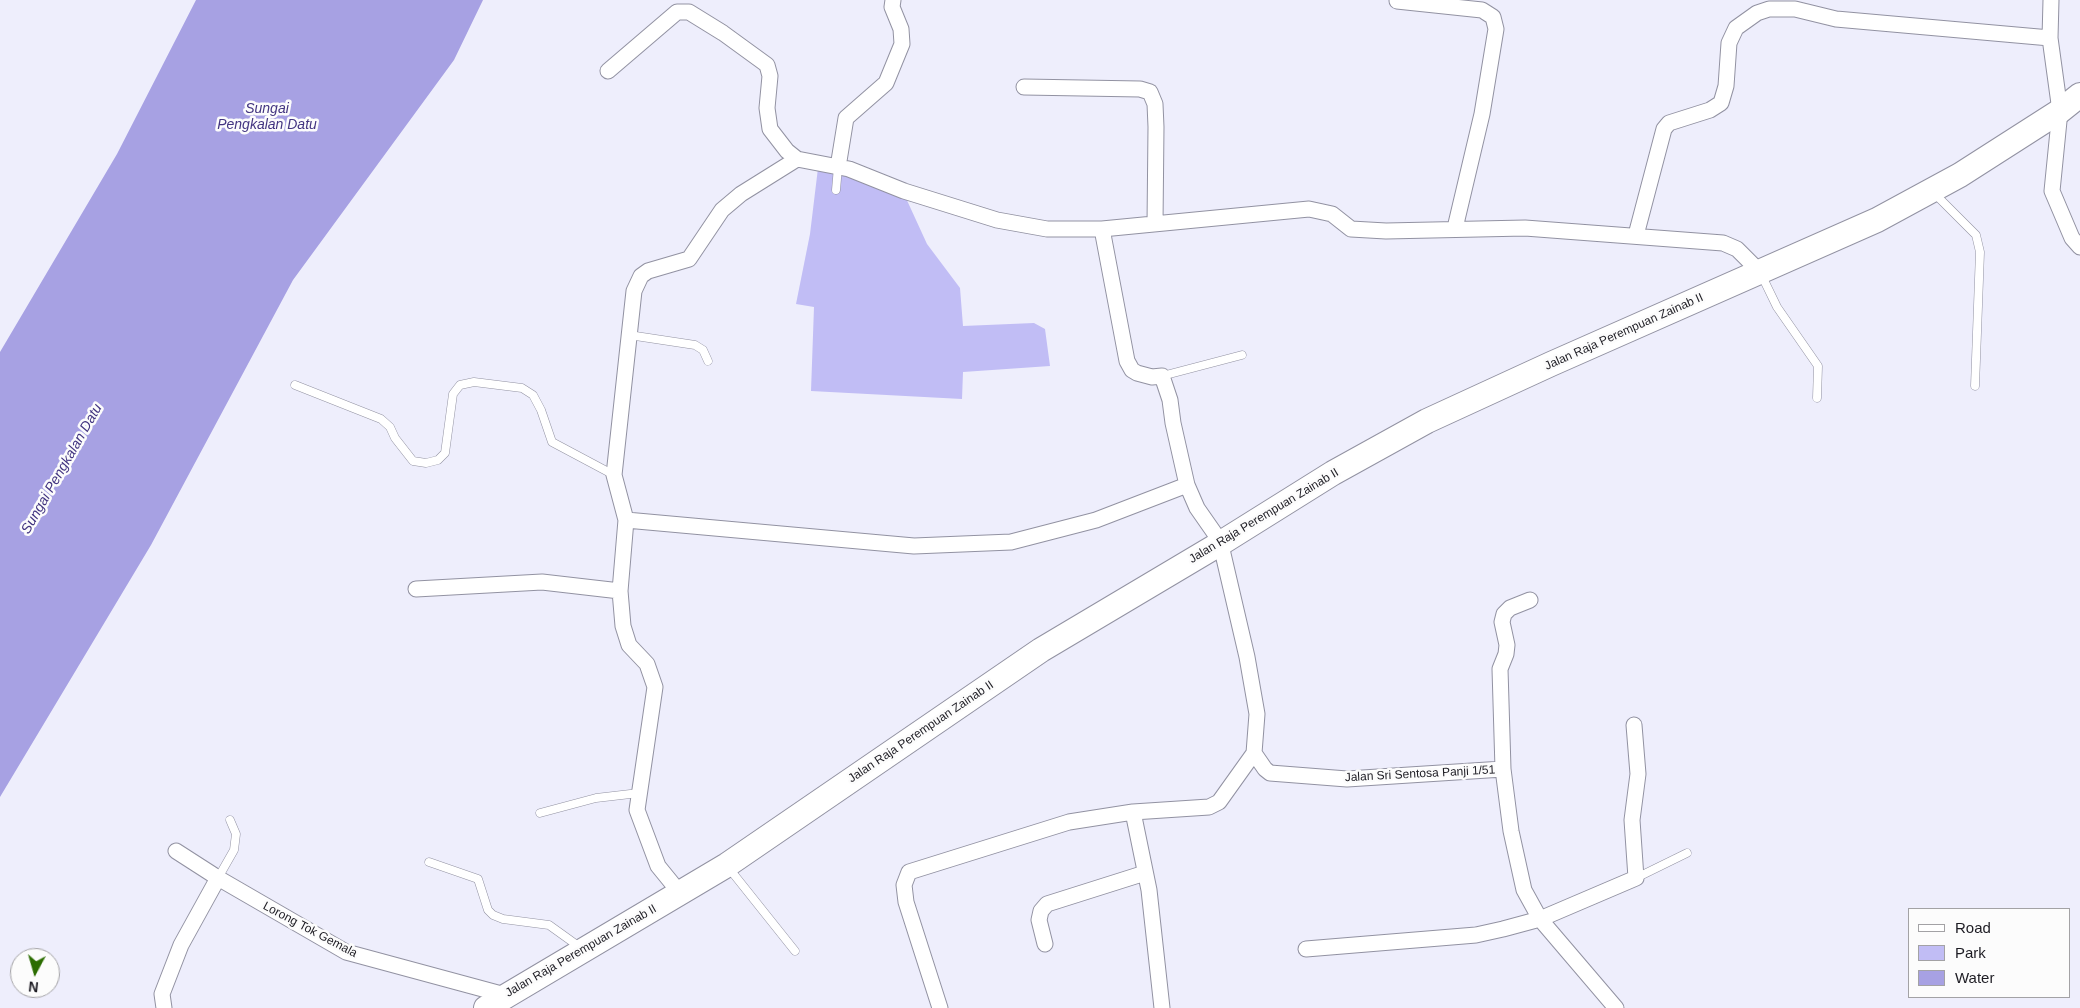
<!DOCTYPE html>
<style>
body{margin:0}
#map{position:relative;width:2080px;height:1008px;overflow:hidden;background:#eeeefc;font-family:Arial,sans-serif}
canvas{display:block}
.legend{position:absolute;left:1908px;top:908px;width:162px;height:90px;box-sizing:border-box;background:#fcfcfc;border:1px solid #a3a2a5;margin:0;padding:6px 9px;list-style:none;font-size:15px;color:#1d1c23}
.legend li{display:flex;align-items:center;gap:10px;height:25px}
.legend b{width:25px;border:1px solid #a3a2a5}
.north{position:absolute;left:10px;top:948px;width:50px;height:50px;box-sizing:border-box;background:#fcfcfc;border:1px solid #a3a2a5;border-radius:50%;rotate:186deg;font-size:14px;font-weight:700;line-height:20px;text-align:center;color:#1d1c23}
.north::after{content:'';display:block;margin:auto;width:18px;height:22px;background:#2c6d01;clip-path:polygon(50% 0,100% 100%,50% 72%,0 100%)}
</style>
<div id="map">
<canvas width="2080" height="1008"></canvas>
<ul class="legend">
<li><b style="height:6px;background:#fff"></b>Road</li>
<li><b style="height:14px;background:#c1bdf5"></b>Park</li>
<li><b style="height:14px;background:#a7a1e3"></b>Water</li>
</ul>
<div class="north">N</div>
</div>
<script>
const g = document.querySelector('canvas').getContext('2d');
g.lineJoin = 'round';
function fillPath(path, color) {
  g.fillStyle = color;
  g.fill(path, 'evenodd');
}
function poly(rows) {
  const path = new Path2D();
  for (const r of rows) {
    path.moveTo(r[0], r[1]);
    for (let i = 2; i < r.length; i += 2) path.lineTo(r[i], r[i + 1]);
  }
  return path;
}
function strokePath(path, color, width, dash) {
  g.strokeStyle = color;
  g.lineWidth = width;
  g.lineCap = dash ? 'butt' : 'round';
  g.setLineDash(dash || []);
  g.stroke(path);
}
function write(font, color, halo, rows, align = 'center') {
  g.font = font + ' Arial,sans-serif';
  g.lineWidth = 5;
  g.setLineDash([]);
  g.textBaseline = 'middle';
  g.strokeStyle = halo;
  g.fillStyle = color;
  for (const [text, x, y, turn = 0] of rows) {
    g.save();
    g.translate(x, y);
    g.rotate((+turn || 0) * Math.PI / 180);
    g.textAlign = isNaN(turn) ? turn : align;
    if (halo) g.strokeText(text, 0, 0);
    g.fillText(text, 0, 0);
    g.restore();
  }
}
fillPath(poly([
 [818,168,837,171,905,196,927,244,960,288,963,326,1034,323,1045,329,1050,366,963,372,962,399,811,391,814,307,796,304,810,234]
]), '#c1bdf5');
fillPath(poly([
 [196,0,483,0,454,60,293,280,151,545,0,797,0,352,117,154]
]), '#a7a1e3');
const service = poly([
 [836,190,838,167],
 [1934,193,1976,235,1980,252,1975,386],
 [1761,274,1777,307,1818,366,1817,398],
 [629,335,695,345,703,350,708,361],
 [1162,376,1242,355],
 [295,385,381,419,390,427,395,438,413,461,426,463,438,460,445,453,453,394,460,385,474,382,522,388,533,395,541,410,552,442,614,475],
 [540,813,596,798,639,793],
 [429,862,478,879,488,910,493,915,503,919,549,925,581,948],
 [728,867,795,951],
 [218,878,234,850,236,834,230,820],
 [1636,878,1687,853]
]);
const minor = poly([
 [2051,0,2050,38,2060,111,2052,191,2072,238,2080,247],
 [1397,1,1482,10,1493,17,1496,29,1482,114,1455,228],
 [608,71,677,12,689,12,723,33,767,65,770,76,767,108,770,129,787,151,797,159,849,169,904,191,997,220,1047,229,1102,229,1309,209,1332,214,1351,229,1386,231,1525,228,1723,243,1737,249,1759,271],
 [1024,87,1140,89,1150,92,1155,104,1156,127,1155,224],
 [838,167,846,118,886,83,902,44,901,29,892,7,893,0],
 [1636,235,1664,129,1669,123,1710,110,1721,103,1726,86,1729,43,1736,28,1757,13,1769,9,1795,9,1836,19,2050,38],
 [626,520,914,546,1011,542,1096,520,1187,485],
 [416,589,542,582,620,591],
 [1254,753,1265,769,1270,773,1347,779,1503,769,1511,831,1524,890,1540,919,1616,1008],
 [1503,769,1500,669,1506,654,1507,645,1502,622,1504,614,1510,608,1530,600],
 [1133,812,1149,890,1162,1008],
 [176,851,218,878,346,952,505,995],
 [680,893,658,866,637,810,655,687,647,664,629,645,623,626,620,591,626,520,614,475,634,291,641,276,648,271,689,259,722,210,741,194,797,159],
 [1045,944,1039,920,1041,911,1047,904,1145,873],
 [1306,949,1476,935,1503,929,1540,919,1636,878,1632,820,1638,774,1634,725],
 [164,1008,162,994,181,945,218,878],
 [940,1008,906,902,904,885,909,872,1069,822,1133,812,1209,807,1219,802,1254,753,1257,714,1247,657,1220,541,1197,508,1187,485,1173,423,1170,400,1162,376,1152,377,1137,373,1132,370,1127,361,1102,229]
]);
const primary = poly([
 [486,1008,727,865,1041,650,1221,543,1333,473,1427,421,1551,364,1877,220,1960,175,2060,111,2080,95]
]);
strokePath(service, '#9292a2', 9);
strokePath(minor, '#9292a2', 17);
strokePath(primary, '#9292a2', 26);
strokePath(service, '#fff', 8);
strokePath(minor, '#fff', 15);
strokePath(primary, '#fff', 24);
write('12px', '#1d1c23', '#fcfcfc', [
 ["Jalan Raja Perempuan Zainab II",1624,332,-24],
 ["Jalan Raja Perempuan Zainab II",1264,516,-31],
 ["Jalan Raja Perempuan Zainab II",921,732,-34],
 ["Jalan Sri Sentosa Panji 1/51",1420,774,-3],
 ["Lorong Tok Gemala",310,930,28],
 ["Jalan Raja Perempuan Zainab II",581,951,-30]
]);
write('italic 14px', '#423480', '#fcfcfc', [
 ["Sungai",267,109],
 ["Pengkalan Datu",267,125],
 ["Sungai Pengkalan Datu",62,469,-60]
]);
</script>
